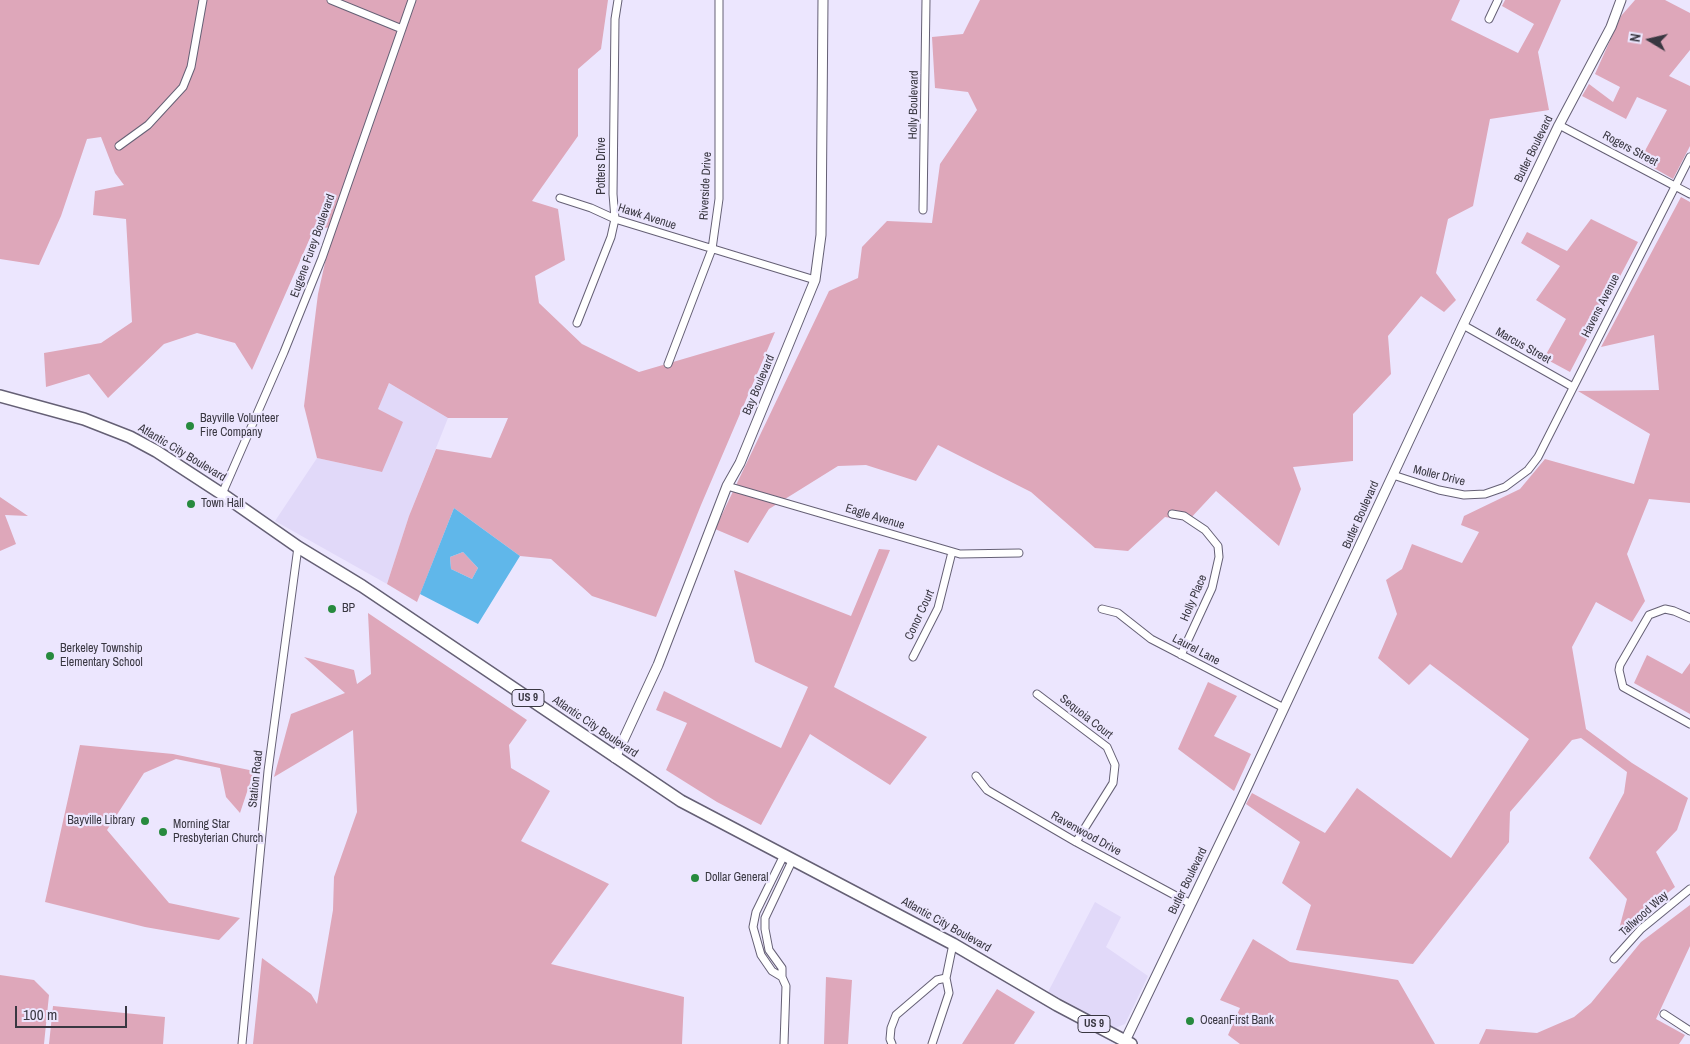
<!DOCTYPE html>
<style>
body{margin:0}
#map{position:relative;width:1690px;height:1044px;overflow:hidden;background:#ece6fe;font-family:"Archivo Narrow",sans-serif}
canvas{display:block}
.north{position:absolute;left:1625px;top:15px;width:50px;height:50px;-webkit-text-stroke:4px #ece6fe;paint-order:stroke;rotate:279deg;font-size:14px;font-weight:700;line-height:20px;text-align:center;color:#393741}
.north::after{content:'';display:block;margin:auto;width:18px;height:22px;background:#393741;clip-path:polygon(50% 0,100% 100%,50% 72%,0 100%)}
.scale{position:absolute;left:15px;top:1006px;width:112px;height:22px;box-sizing:border-box;border:2px solid #393741;border-top:0;padding-left:6px;font-size:15px;line-height:18px;white-space:nowrap;color:#393741;-webkit-text-stroke:4px #ece6fe;paint-order:stroke}
</style>
<div id="map">
<canvas width="1690" height="1044"></canvas>
<div class="north">N</div>
<div class="scale">100 m</div>
</div>
<script>
const g = document.querySelector('canvas').getContext('2d');
g.lineJoin = 'round';
function fillPath(path, color) {
  g.fillStyle = color;
  g.fill(path, 'evenodd');
}
function poly(rows) {
  const path = new Path2D();
  for (const r of rows) {
    path.moveTo(r[0], r[1]);
    for (let i = 2; i < r.length; i += 2) path.lineTo(r[i], r[i + 1]);
  }
  return path;
}
function strokePath(path, color, width, dash) {
  g.strokeStyle = color;
  g.lineWidth = width;
  g.lineCap = dash ? 'butt' : 'round';
  g.setLineDash(dash || []);
  g.stroke(path);
}
function write(font, color, halo, rows, align = 'center') {
  g.font = font + ' "Archivo Narrow",sans-serif';
  g.lineWidth = 4.5;
  g.setLineDash([]);
  g.textBaseline = 'middle';
  g.strokeStyle = halo;
  g.fillStyle = color;
  for (const [text, x, y, turn = 0] of rows) {
    g.save();
    g.translate(x, y);
    g.rotate((+turn || 0) * Math.PI / 180);
    g.textAlign = isNaN(turn) ? turn : align;
    if (halo) g.strokeText(text, 0, 0);
    g.fillText(text, 0, 0);
    g.restore();
  }
}
fillPath(poly([
 [389,383,448,418,409,516,387,584,275,521,317,458,382,472,378,409],
 [1095,902,1121,917,1106,947,1148,976,1125,1024,1115,1028,1048,992]
]), '#e1d9f9');
fillPath(poly([
 [0,0,608,0,601,49,578,69,578,136,532,201,558,209,565,260,535,276,539,303,582,344,639,372,775,332,701,505,656,617,592,596,551,559,520,556,454,508,417,602,387,584,409,516,436,449,491,458,508,418,448,418,389,383,378,409,403,422,382,472,317,458,304,406,318,294,333,227,314,229,252,370,235,343,197,333,164,344,108,398,89,374,46,387,44,353,101,343,132,322,126,219,93,215,95,191,124,185,115,173,101,137,87,139,61,216,39,265,0,259],
 [980,0,1460,0,1451,20,1518,53,1534,24,1502,6,1505,0,1561,0,1538,52,1549,110,1490,119,1473,206,1448,219,1436,273,1456,300,1444,312,1421,296,1388,336,1391,374,1353,414,1353,461,1293,467,1301,489,1279,546,1216,491,1188,521,1165,517,1128,551,1095,548,1031,492,938,445,916,481,866,465,838,466,769,509,748,543,715,529,829,291,858,278,862,247,887,221,932,223,940,164,977,110,968,92,935,88,932,37,963,34],
 [1635,0,1665,0,1690,13,1690,50,1669,76,1690,86,1690,146,1673,179,1640,160,1667,110,1637,97,1626,119,1582,96,1589,84,1613,102,1620,87,1595,74,1621,16],
 [1681,197,1690,202,1690,503,1649,499,1627,554,1645,601,1632,622,1596,602,1572,647,1586,729,1632,763,1688,798,1677,830,1656,852,1675,887,1618,933,1627,899,1589,858,1624,793,1627,772,1581,738,1572,740,1510,812,1509,842,1413,964,1296,950,1311,905,1282,883,1300,842,1246,804,1252,793,1325,833,1357,788,1451,858,1529,739,1430,664,1409,685,1378,658,1397,614,1386,580,1402,569,1412,544,1462,563,1479,532,1461,525,1464,516,1520,489,1545,459,1634,484,1650,434,1578,391,1659,390,1654,335,1601,347],
 [1591,219,1638,242,1570,372,1544,358,1566,319,1536,300,1560,266,1521,243,1527,232,1567,251],
 [0,497,28,516,5,515,16,544,0,551],
 [879,549,890,550,834,687,927,737,890,785,810,734,761,825,717,802,666,770,687,723,656,710,664,691,781,748,808,687,755,662,734,570,851,616],
 [463,552,478,568,472,579,451,569,450,557],
 [368,613,527,720,509,745,511,768,550,791,521,841,609,884,551,964,684,997,682,1044,253,1044,262,958,311,994,317,1004,333,910,334,877,357,812,353,730,274,777,291,714,345,693,304,657,354,670,357,684,371,674],
 [1647,655,1682,674,1690,663,1690,714,1634,683],
 [1208,682,1237,696,1214,736,1251,754,1234,791,1178,749],
 [80,745,173,754,254,771,240,813,226,797,220,768,176,759,144,773,107,830,169,903,240,918,219,940,145,927,45,902],
 [1690,905,1690,946,1656,1019,1685,1035,1679,1044,1479,1044,1486,1029,1537,1033,1574,1017,1591,1003,1641,942],
 [1253,939,1290,962,1398,980,1435,1044,1240,1044,1228,1035,1240,1008,1220,1000],
 [0,975,34,980,49,995,44,1044,0,1044],
 [826,977,852,980,848,1044,824,1044],
 [997,989,1035,1012,1014,1044,962,1044],
 [53,1006,165,1017,163,1044,49,1044]
]), '#dea7ba');
fillPath(poly([
 [454,508,520,556,478,624,420,594],
 [463,552,478,568,472,579,451,569,450,557]
]), '#60b7ea');
const minor = poly([
 [331,0,402,29],
 [1489,19,1498,0],
 [1559,125,1690,194],
 [119,146,148,125,183,87,191,67,203,0],
 [560,198,591,208,615,219,815,280],
 [923,210,926,0],
 [577,323,611,237,615,219,613,194,615,19,618,0],
 [1463,325,1573,387],
 [668,364,712,249,719,199,719,0],
 [1393,475,1439,490,1464,495,1485,494,1505,487,1528,470,1538,457,1690,157],
 [727,486,960,554,1019,553],
 [222,494,284,352,322,258,412,0],
 [1172,514,1184,516,1205,530,1218,546,1219,557,1212,588,1181,655],
 [1102,609,1118,613,1151,639,1284,708],
 [1690,618,1674,611,1665,609,1649,615,1620,665,1619,670,1623,687,1690,724],
 [913,657,938,608,952,552],
 [1037,694,1107,747,1115,765,1113,783,1076,842],
 [976,776,987,790,1076,842,1191,904],
 [784,855,756,912,753,927,761,955,772,971,782,977,782,968,769,950,765,929,765,918,793,859],
 [1614,959,1641,929,1690,889],
 [782,977,786,986,784,1044],
 [946,978,953,944],
 [1664,1014,1690,1031],
 [242,1044,268,771,298,547],
 [892,1044,890,1039,891,1028,896,1015,937,980,946,978,949,993,932,1044]
]);
const tertiary = poly([
 [615,758,658,665,727,486,740,463,815,280,821,235,823,0],
 [1125,1041,1239,804,1463,325,1559,125,1611,27,1621,0]
]);
const trunk = poly([
 [0,396,84,419,130,437,156,451,222,494,298,547,362,586,681,801,953,944,1057,1005,1131,1044]
]);
strokePath(minor, '#656075', 9);
strokePath(tertiary, '#656075', 11);
strokePath(trunk, '#656075', 14);
strokePath(minor, '#fff', 7);
strokePath(tertiary, '#fff', 9);
strokePath(trunk, '#fff', 11);
for (const [x, y, r, color] of [
 [190,426,5,"#278a3e"],
 [191,504,5,"#278a3e"],
 [332,609,5,"#278a3e"],
 [50,656,5,"#278a3e"],
 [145,821,5,"#278a3e"],
 [163,832,5,"#278a3e"],
 [695,878,5,"#278a3e"],
 [1190,1021,5,"#278a3e"]
]) {
  const dot = new Path2D();
  dot.arc(x, y, r, 0, 2 * Math.PI);
  g.fillStyle = color;
  g.fill(dot);
  strokePath(dot, '#ece6fe', 2);
}
for (const [x, y, w] of [
 [528,698,32],
 [1094,1024,32]
]) {
  const box = new Path2D();
  box.roundRect(x - w / 2, y - 8.5, w, 17, 4);
  g.fillStyle = '#ece6fe';
  g.fill(box);
  strokePath(box, '#393741', 1);
}
write('bold 11px', '#393741', null, [
 ["US 9",528,698],
 ["US 9",1094,1024]
]);
write('12px', '#393741', '#ece6fe', [
 ["Holly Boulevard",914,105,-89],
 ["Butler Boulevard",1534,149,-64],
 ["Rogers Street",1630,149,28],
 ["Potters Drive",602,166,-90],
 ["Riverside Drive",706,186,-87],
 ["Hawk Avenue",647,217,18],
 ["Eugene Furey Boulevard",313,246,-70],
 ["Havens Avenue",1601,306,-63],
 ["Marcus Street",1523,346,29],
 ["Bay Boulevard",759,385,-67],
 ["Atlantic City Boulevard",182,453,31],
 ["Moller Drive",1439,476,14],
 ["Butler Boulevard",1361,515,-66],
 ["Eagle Avenue",875,517,17],
 ["Holly Place",1194,598,-67],
 ["Conor Court",920,615,-65],
 ["Laurel Lane",1196,650,28],
 ["Sequoia Court",1086,717,38],
 ["Atlantic City Boulevard",595,727,34],
 ["Station Road",256,779,-84],
 ["Ravenwood Drive",1086,834,29],
 ["Butler Boulevard",1188,881,-64],
 ["Tallwood Way",1644,914,-42],
 ["Atlantic City Boulevard",946,925,29]
]);
write('12px', '#393741', '#ece6fe', [
 ["Bayville Volunteer",200,419],
 ["Fire Company",200,433],
 ["Town Hall",201,504],
 ["BP",342,609],
 ["Berkeley Township",60,649],
 ["Elementary School",60,663],
 ["Bayville Library",135,821,"right"],
 ["Morning Star",173,825],
 ["Presbyterian Church",173,839],
 ["Dollar General",705,878],
 ["OceanFirst Bank",1200,1021]
], 'left');
</script>
